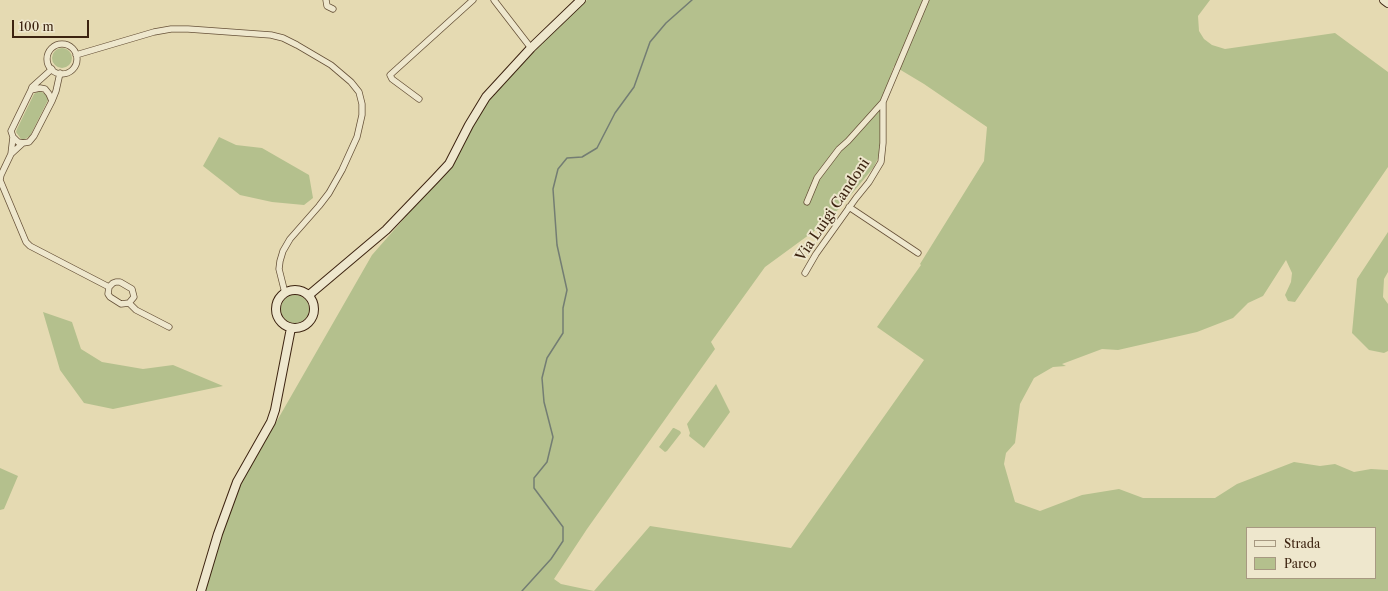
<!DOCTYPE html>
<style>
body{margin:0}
#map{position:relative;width:1388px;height:591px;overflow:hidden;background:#e5dab2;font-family:"Libre Caslon Text",serif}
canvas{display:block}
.legend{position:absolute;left:1246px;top:527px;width:130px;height:52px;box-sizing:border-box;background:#eee7cd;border:1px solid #a79981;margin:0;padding:5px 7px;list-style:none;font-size:12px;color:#3c2310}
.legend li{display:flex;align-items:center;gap:8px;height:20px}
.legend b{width:20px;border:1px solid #a79981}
.scale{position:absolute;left:12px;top:20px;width:77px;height:18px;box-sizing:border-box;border:2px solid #3c2310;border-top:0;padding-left:5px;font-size:12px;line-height:14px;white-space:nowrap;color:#3c2310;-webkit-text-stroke:3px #eee7cd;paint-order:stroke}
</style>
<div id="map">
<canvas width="1388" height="591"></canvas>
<ul class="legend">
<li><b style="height:5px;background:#eee7cd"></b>Strada</li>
<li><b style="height:11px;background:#b4c08d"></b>Parco</li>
</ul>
<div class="scale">100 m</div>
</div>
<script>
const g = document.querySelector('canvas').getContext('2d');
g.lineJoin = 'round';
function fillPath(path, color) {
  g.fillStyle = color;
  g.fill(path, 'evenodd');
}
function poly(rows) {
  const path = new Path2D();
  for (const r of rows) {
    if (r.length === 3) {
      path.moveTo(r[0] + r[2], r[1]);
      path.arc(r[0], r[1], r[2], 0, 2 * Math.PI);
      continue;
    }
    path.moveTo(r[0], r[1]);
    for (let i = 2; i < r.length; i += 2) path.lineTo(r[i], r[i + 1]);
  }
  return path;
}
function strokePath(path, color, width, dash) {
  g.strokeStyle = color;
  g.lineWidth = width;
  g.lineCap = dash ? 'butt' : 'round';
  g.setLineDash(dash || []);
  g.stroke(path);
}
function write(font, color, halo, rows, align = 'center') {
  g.font = font + ' "Libre Caslon Text",serif';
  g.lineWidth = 4;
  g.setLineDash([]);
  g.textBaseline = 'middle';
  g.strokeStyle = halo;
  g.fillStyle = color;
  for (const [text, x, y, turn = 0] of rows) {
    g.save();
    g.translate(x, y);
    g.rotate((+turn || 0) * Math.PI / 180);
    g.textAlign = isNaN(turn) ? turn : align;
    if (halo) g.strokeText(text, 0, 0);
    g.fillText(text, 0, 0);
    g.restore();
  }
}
fillPath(poly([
 [587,0,1210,0,1198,16,1199,31,1204,39,1212,45,1225,49,1335,33,1388,72,1388,167,1295,302,1288,301,1285,295,1291,282,1292,273,1286,260,1263,296,1248,303,1233,318,1197,332,1118,350,1102,349,1062,364,1066,366,1053,367,1034,378,1020,404,1015,443,1006,453,1004,464,1015,502,1040,511,1082,495,1119,489,1143,498,1215,498,1237,484,1294,462,1320,466,1335,464,1354,472,1371,469,1388,470,1388,591,202,591,239,487,372,255,444,173,484,104,499,86],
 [894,66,924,84,987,127,984,161,920,264,921,265,877,327,924,360,791,548,650,526,594,591,561,584,554,579,587,529,715,349,711,342,765,267,817,229,840,208,874,167,879,156,880,148,882,99],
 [1247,528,1375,528,1375,578,1247,578],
 [62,58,10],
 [39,91,46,94,48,100,30,136,25,139,21,139,16,132,17,129,34,94],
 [219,137,236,145,262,148,309,175,313,198,304,205,272,202,240,195,203,166],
 [1388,232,1388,272,1384,279,1383,297,1388,304,1388,351,1384,353,1369,350,1352,333,1357,279],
 [295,309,14],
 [43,312,72,322,81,349,102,362,143,369,173,365,223,386,113,409,84,403,60,370],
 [716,384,730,412,704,448,689,436,690,433,687,424],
 [673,428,674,428,680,431,681,433,667,451,665,452,659,447],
 [0,468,18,476,4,509,0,510]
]), '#b4c08d');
strokePath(poly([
 [522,591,551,559,563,541,563,527,534,488,534,478,547,462,553,437,544,402,542,378,547,358,563,333,563,308,567,290,557,245,553,189,558,169,567,158,582,157,597,148,615,113,634,87,650,42,666,23,692,0]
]), '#737d73', 1.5);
const street = poly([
 [326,0,327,6,333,9],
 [494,0,531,48],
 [62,59,15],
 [76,55,154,32,171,29,188,29,271,35,283,38,297,45,331,65,351,82,359,92,362,104,362,115,357,137,342,170,329,193,319,206,290,239,283,251,280,261,279,269,285,293],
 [31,90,40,88,45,89,49,94,52,101,34,136,29,142,23,143,18,142,13,137,11,131,31,90,32,87,52,69],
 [419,99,392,79,390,75,473,0],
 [52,101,56,91,60,73],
 [13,137,11,154,23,143],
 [0,180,26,242,30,246,109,287],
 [0,180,1,175,11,154],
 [807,202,817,178,839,149,848,141,883,102],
 [849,207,918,253],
 [805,273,816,254,856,198,869,182,881,162,883,143,883,102,926,0],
 [116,282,120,282,132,289,134,297,129,303,121,304,110,297,108,294,109,287,113,283,116,282],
 [129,303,136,310,169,327]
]);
const secondary = poly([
 [1384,0,1388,3],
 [295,309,19],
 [309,295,386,230,435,179,449,164,469,125,486,97,531,48,581,0],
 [201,591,218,534,237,482,271,422,275,410,291,328]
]);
strokePath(street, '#665138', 7);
strokePath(secondary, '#3c2310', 10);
strokePath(street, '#eee7cd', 5.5);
strokePath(secondary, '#eee7cd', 8);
write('14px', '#3c2310', '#eee7cd', [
 ["Via Luigi Candoni",833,210,-56]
]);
</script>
